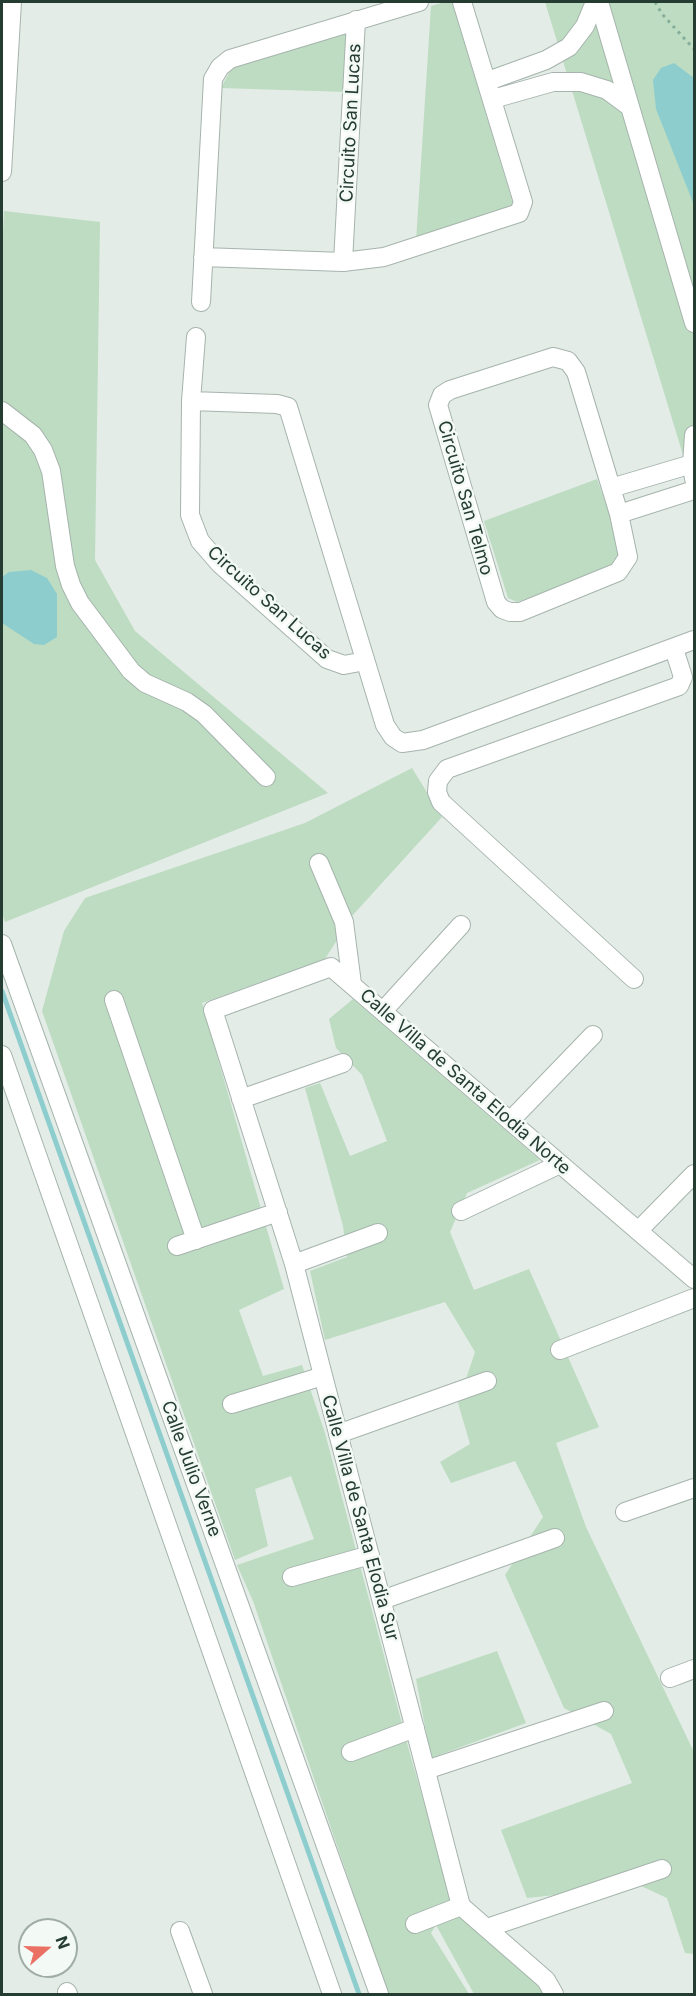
<!DOCTYPE html>
<style>
body{margin:0}
#map{position:relative;width:696px;height:1996px;overflow:hidden;background:#e3ece7;font-family:Inter,sans-serif}
canvas{display:block}
.frame{position:absolute;inset:0;border:3px solid #243c32;pointer-events:none}
.north{position:absolute;left:18px;top:1918px;width:60px;height:60px;box-sizing:border-box;background:#f3f9f5;border:2px solid #a0ada7;border-radius:50%;rotate:70deg;font-size:16px;font-weight:700;line-height:24px;text-align:center;color:#243c32}
.north::after{content:'';display:block;margin:auto;width:21px;height:27px;background:#ea7063;clip-path:polygon(50% 0,100% 100%,50% 72%,0 100%)}
</style>
<div id="map">
<canvas width="696" height="1996"></canvas>
<div class="frame"></div>
<div class="north">N</div>
</div>
<script>
const g = document.querySelector('canvas').getContext('2d');
g.lineJoin = 'round';
function fillPath(path, color) {
  g.fillStyle = color;
  g.fill(path, 'evenodd');
}
function poly(rows) {
  const path = new Path2D();
  for (const r of rows) {
    path.moveTo(r[0], r[1]);
    for (let i = 2; i < r.length; i += 2) path.lineTo(r[i], r[i + 1]);
  }
  return path;
}
function strokePath(path, color, width, dash) {
  g.strokeStyle = color;
  g.lineWidth = width;
  g.lineCap = dash ? 'butt' : 'round';
  g.setLineDash(dash || []);
  g.stroke(path);
}
function write(font, color, halo, rows, align = 'center') {
  g.font = font + ' Inter,sans-serif';
  g.lineWidth = 5;
  g.setLineDash([]);
  g.textBaseline = 'middle';
  g.strokeStyle = halo;
  g.fillStyle = color;
  for (const [text, x, y, turn = 0] of rows) {
    g.save();
    g.translate(x, y);
    g.rotate((+turn || 0) * Math.PI / 180);
    g.textAlign = isNaN(turn) ? turn : align;
    if (halo) g.strokeText(text, 0, 0);
    g.fillText(text, 0, 0);
    g.restore();
  }
}
fillPath(poly([
 [445,2,452,2,514,207,416,241,431,6],
 [545,2,694,2,694,491],
 [346,32,347,92,221,88,232,67],
 [4,211,100,222,95,560,135,631,328,793,5,922,2,913,2,260],
 [597,479,622,548,616,567,517,602,508,598,484,521],
 [412,768,442,817,352,916,325,959,202,1003,284,1289,239,1310,263,1376,302,1365,325,1433,410,1754,453,1904,546,1994,474,1994,436,1925,431,1933,469,1994,388,1994,253,1601,237,1565,314,1539,291,1476,255,1489,268,1546,235,1560,42,1011,64,931,85,898,305,823],
 [353,999,540,1160,467,1193,450,1232,474,1290,529,1269,599,1427,556,1443,586,1527,694,1752,694,1954,685,1953,667,1898,641,1886,527,1898,501,1830,632,1783,611,1734,564,1708,505,1575,543,1517,515,1461,451,1483,440,1462,470,1444,458,1403,475,1352,445,1302,325,1340,310,1271,347,1257,343,1226,305,1088,320,1083,350,1156,387,1141,362,1075,336,1048,329,1019],
 [497,1651,526,1723,431,1758,416,1679]
]), '#bddcc1');
fillPath(poly([
 [674,63,694,78,694,205,656,109,653,80,661,68],
 [31,570,47,578,57,594,57,637,44,645,34,644,2,623,2,577,9,572]
]), '#8ecdce');
strokePath(poly([
 [2,991,359,1994]
]), '#8ecdce', 5);
const minor = poly([
 [599,2,694,323],
 [488,81,546,60,569,47,585,26,595,2],
 [493,99,553,82,581,82,607,90,630,107],
 [2,172,12,2],
 [203,257,343,262,384,257,519,213,523,202,462,2],
 [343,262,356,20],
 [201,302,213,79,220,67,230,59,419,2],
 [196,337,191,401,190,515,200,541,220,564,327,659,344,665,365,661],
 [553,357,568,361,576,372,619,514,628,557,618,572,520,612,510,612,502,609,496,602,438,405,442,395,450,390,553,357],
 [191,401,277,404,288,407,385,725,393,737,402,743,423,740,694,640],
 [2,411,33,435,43,450,51,471,65,566,71,585,80,603,131,671,145,683,187,702,204,714,266,777],
 [694,435,692,464,694,479],
 [611,488,692,464],
 [619,514,694,490],
 [319,863,344,922,352,984],
 [2,944,379,1994],
 [634,979,441,802,437,792,438,781,447,769,679,686,683,677,674,649],
 [114,1000,196,1240],
 [383,1011,461,925],
 [2,1055,332,1994],
 [241,1099,343,1063],
 [510,1121,593,1035],
 [461,1211,560,1164],
 [638,1231,694,1174],
 [177,1246,278,1212],
 [294,1264,378,1233],
 [560,1350,694,1298],
 [232,1404,323,1376],
 [338,1434,487,1381],
 [625,1512,694,1488],
 [292,1577,370,1555],
 [382,1600,555,1538],
 [670,1678,694,1669],
 [351,1752,415,1728],
 [426,1770,604,1711],
 [415,1924,461,1906],
 [487,1928,662,1869],
 [180,1931,203,1994],
 [67,1992,68,1994],
 [554,1994,546,1980,461,1906,294,1264,213,1010,331,967,694,1279]
]);
strokePath(minor, '#a6b4ad', 20);
strokePath(poly([
 [655,2,662,14,694,49]
]), '#85ae9b', 3, [3, 4.5]);
strokePath(minor, '#fff', 18);
write('18px', '#243c32', '#f3f9f5', [
 ["Circuito San Lucas",351,123,-87],
 ["Circuito San Telmo",465,498,74],
 ["Circuito San Lucas",269,603,42],
 ["Calle Villa de Santa Elodia Norte",465,1082,41],
 ["Calle Julio Verne",191,1469,70],
 ["Calle Villa de Santa Elodia Sur",360,1518,75]
]);
</script>
